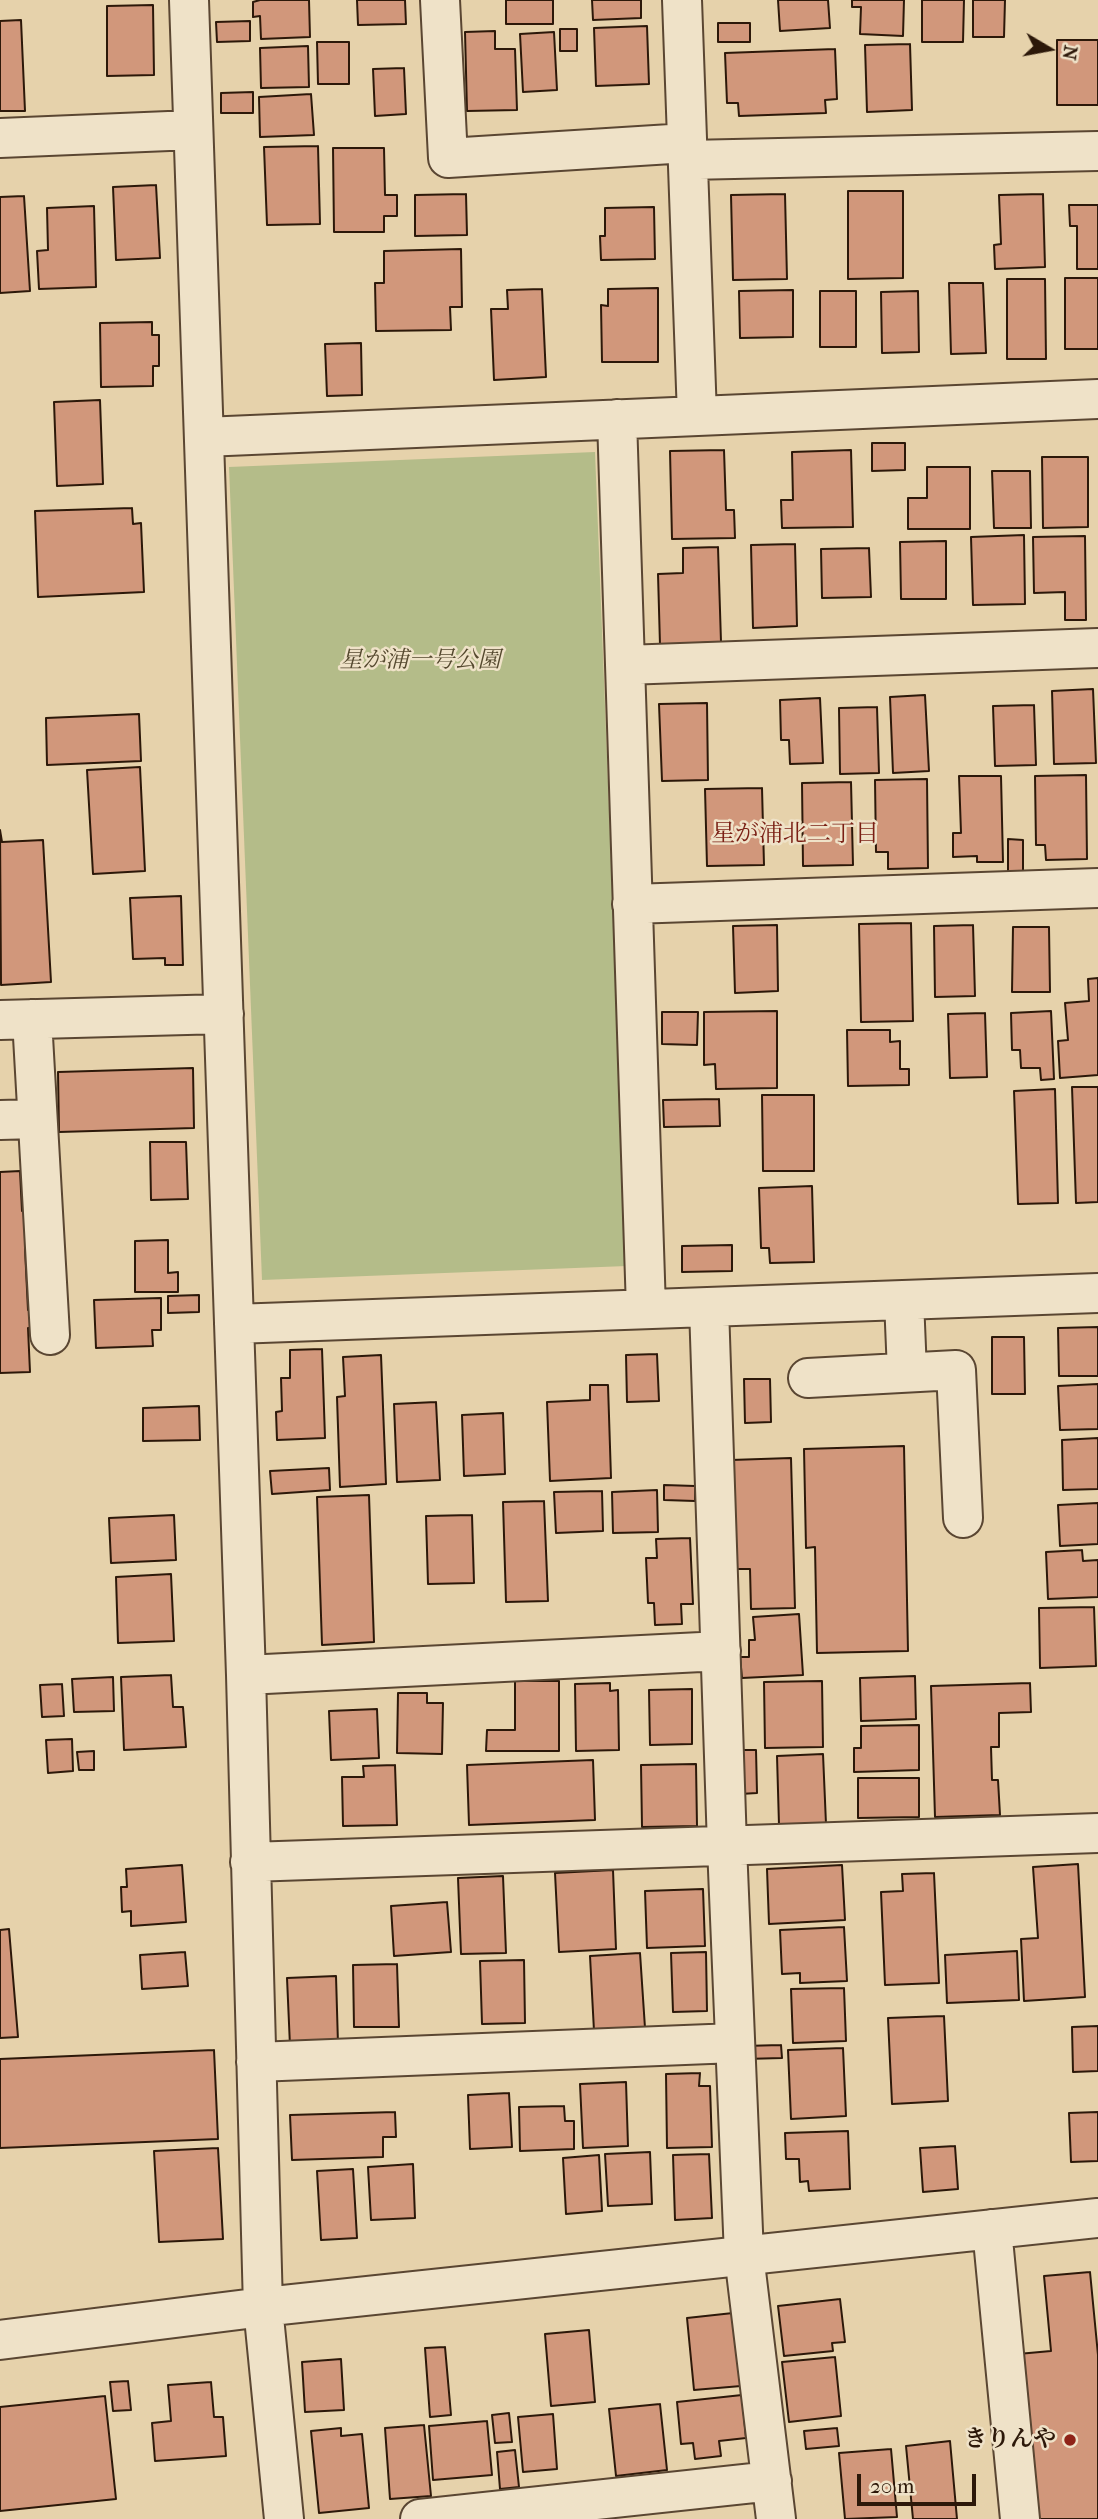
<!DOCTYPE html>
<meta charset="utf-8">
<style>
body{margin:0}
#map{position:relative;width:1098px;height:2519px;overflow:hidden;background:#e6d2ab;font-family:"IM FELL French Canon",serif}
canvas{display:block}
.north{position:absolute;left:1014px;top:14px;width:70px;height:70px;-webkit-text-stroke:5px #efe2c8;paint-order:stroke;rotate:100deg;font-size:19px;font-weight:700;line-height:28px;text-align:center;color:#2c1809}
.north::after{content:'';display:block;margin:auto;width:24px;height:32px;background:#2c1809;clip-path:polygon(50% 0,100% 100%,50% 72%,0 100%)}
.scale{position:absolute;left:857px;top:2474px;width:119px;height:32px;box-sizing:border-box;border:4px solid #2c1809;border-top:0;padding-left:9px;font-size:21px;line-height:24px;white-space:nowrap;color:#2c1809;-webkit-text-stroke:5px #efe2c8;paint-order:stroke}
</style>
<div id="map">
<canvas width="1098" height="2519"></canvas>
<div class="north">N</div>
<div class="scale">20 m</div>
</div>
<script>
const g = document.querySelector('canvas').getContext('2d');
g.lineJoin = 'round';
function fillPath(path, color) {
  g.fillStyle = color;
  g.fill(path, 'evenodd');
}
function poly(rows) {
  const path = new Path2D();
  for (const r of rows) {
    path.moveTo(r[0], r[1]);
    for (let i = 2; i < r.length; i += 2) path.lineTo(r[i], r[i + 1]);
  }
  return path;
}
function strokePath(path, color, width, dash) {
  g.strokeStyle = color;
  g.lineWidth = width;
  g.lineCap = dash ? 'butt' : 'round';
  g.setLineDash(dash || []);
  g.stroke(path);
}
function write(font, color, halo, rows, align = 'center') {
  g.font = font + ' "IM FELL French Canon","Noto Serif JP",serif';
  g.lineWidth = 5;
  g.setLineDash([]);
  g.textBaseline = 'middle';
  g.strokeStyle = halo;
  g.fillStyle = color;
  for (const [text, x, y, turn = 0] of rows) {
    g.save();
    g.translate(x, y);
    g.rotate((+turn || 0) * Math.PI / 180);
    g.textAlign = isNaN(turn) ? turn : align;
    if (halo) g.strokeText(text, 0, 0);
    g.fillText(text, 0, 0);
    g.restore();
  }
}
fillPath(poly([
 [595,452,627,1266,262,1280,229,467]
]), '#b4bc89');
const building = poly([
 [260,0,309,0,310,37,261,39,260,16,253,17,253,2,260,0],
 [357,0,405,0,406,24,358,25,357,0],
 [506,0,553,0,553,24,506,24,506,0],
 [592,0,641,0,641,18,593,20,592,0],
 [778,0,828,0,830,28,780,31,778,0],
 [852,0,904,0,903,36,860,34,861,7,852,7,852,0],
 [922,0,964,0,963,42,922,42,922,0],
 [973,0,1005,0,1004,37,973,37,973,0],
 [153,5,154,75,107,76,107,6,153,5],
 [21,20,25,111,0,111,0,21,21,20],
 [250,21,250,41,217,42,216,22,250,21],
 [718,23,750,23,750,42,718,42,718,23],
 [647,26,649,84,596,86,594,28,647,26],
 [560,29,577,29,577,51,560,51,560,29],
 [495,31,495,49,515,49,517,110,467,111,465,32,495,31],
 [554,32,557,90,523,92,520,34,554,32],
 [1057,40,1098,40,1098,105,1057,105,1057,40],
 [317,42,349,42,349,84,318,84,317,42],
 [910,44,912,110,867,112,865,45,910,44],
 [308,46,309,87,261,88,260,48,308,46],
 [835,49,837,99,825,100,826,113,739,116,738,103,727,103,725,53,835,49],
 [404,68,406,114,375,116,373,69,404,68],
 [253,92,253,113,221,113,221,93,253,92],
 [311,94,314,135,260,137,259,97,311,94],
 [318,146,320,224,267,225,264,147,318,146],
 [333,148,384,148,385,195,397,195,397,216,384,216,384,232,334,232,333,148],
 [156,185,160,258,116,260,113,187,156,185],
 [848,191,903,191,903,278,848,279,848,191],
 [466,194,467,235,415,236,415,195,466,194],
 [785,194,787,279,733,280,731,195,785,194],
 [1043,194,1045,267,995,269,994,245,1001,244,999,195,1043,194],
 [24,196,30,291,0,293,0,197,24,196],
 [1069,205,1098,205,1098,269,1077,269,1077,226,1070,226,1069,205],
 [94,206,96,287,39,289,37,251,48,250,47,208,94,206],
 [654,207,655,259,601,260,600,236,605,236,605,208,654,207],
 [461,249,462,307,450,307,451,330,376,331,375,283,384,283,384,251,461,249],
 [1065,278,1098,278,1098,349,1065,349,1065,278],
 [1007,279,1045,279,1046,359,1007,359,1007,279],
 [949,283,983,283,986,353,951,354,949,283],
 [658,288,658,362,602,362,601,305,608,306,608,289,658,288],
 [542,289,546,377,494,380,491,309,508,309,507,290,542,289],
 [793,290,793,337,740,338,739,291,793,290],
 [820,291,856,291,856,347,820,347,820,291],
 [918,291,919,352,882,353,881,292,918,291],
 [152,322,152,335,159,335,159,366,153,366,153,386,101,387,100,323,152,322],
 [361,343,362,395,327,396,325,344,361,343],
 [100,400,103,484,57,486,54,402,100,400],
 [872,443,905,443,905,470,872,471,872,443],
 [724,450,726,510,734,510,735,538,672,539,670,451,724,450],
 [851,450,853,527,782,528,781,500,793,500,792,452,851,450],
 [1042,457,1088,457,1088,527,1043,528,1042,457],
 [927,467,970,467,970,529,908,529,908,498,927,498,927,467],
 [992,471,1030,471,1031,528,994,528,992,471],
 [132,508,133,524,141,523,144,592,38,597,35,511,132,508],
 [1024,535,1025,604,973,605,971,537,1024,535],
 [1085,536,1086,620,1065,620,1065,592,1034,593,1033,537,1085,536],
 [946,541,946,599,901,599,900,542,946,541],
 [795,544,797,626,753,628,751,545,795,544],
 [718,547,721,642,660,645,658,574,683,573,683,548,718,547],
 [869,548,871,597,822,598,821,549,869,548],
 [1093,689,1096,763,1054,764,1052,691,1093,689],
 [925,695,929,771,893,773,890,697,925,695],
 [820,698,823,763,790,764,789,740,781,740,780,700,820,698],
 [707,703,708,780,662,781,659,704,707,703],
 [1034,705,1036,765,995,766,993,706,1034,705],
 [877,707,879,773,840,774,839,708,877,707],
 [139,714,141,761,47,765,46,718,139,714],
 [140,767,145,871,93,874,87,770,140,767],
 [1086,775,1087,859,1046,860,1045,845,1036,845,1035,776,1086,775],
 [959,776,1001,776,1003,862,977,862,977,856,953,857,953,833,961,833,959,776],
 [927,779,928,868,888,869,888,852,876,852,875,780,927,779],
 [851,782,853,865,803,866,802,783,851,782],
 [762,788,764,865,707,866,705,789,762,788],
 [0,830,2,842,43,840,51,982,1,985,0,830],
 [1008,839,1023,840,1023,873,1008,873,1008,839],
 [181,896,183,965,165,965,165,958,133,959,130,898,181,896],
 [911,923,913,1021,861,1022,859,924,911,923],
 [777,925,778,991,735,993,733,926,777,925],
 [973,925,975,996,935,997,934,926,973,925],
 [1013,927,1049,927,1050,992,1012,992,1013,927],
 [1098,978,1098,1075,1060,1078,1058,1041,1068,1040,1065,1003,1089,1001,1088,979,1098,978],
 [777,1011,777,1088,716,1089,715,1064,704,1065,704,1012,777,1011],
 [1051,1011,1054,1079,1041,1080,1040,1068,1021,1068,1020,1050,1012,1050,1011,1013,1051,1011],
 [662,1012,698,1012,697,1045,662,1044,662,1012],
 [985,1013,987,1077,950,1078,948,1014,985,1013],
 [847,1030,890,1030,890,1042,900,1041,900,1069,909,1069,909,1085,848,1086,847,1030],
 [193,1068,194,1128,59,1132,58,1072,193,1068],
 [1072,1087,1098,1087,1098,1202,1076,1203,1072,1087],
 [1055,1089,1058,1203,1018,1204,1014,1091,1055,1089],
 [762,1095,814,1095,814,1171,763,1171,762,1095],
 [719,1099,720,1126,664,1127,663,1100,719,1099],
 [150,1142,186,1142,188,1199,151,1200,150,1142],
 [20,1171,22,1211,33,1210,35,1248,25,1248,28,1310,35,1309,36,1328,28,1328,30,1372,0,1373,0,1172,20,1171],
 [812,1186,814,1262,770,1263,769,1248,761,1248,759,1188,812,1186],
 [168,1240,168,1273,178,1272,178,1292,135,1292,135,1241,168,1240],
 [732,1245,732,1271,682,1272,682,1246,732,1245],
 [199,1295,199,1312,168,1313,168,1296,199,1295],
 [161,1298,161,1330,152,1330,153,1346,96,1348,94,1300,161,1298],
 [1098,1327,1098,1376,1059,1376,1058,1328,1098,1327],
 [992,1337,1024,1337,1025,1394,992,1394,992,1337],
 [322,1349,325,1438,277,1440,276,1412,282,1411,281,1378,290,1378,290,1350,322,1349],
 [657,1354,659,1401,627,1402,626,1355,657,1354],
 [381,1355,386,1484,340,1487,337,1397,345,1396,343,1357,381,1355],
 [744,1379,770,1379,771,1422,745,1423,744,1379],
 [1098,1384,1098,1429,1060,1430,1058,1386,1098,1384],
 [590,1385,608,1385,611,1478,550,1481,547,1402,590,1400,590,1385],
 [436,1402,440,1480,397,1482,394,1404,436,1402],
 [199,1406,200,1440,143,1441,143,1408,199,1406],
 [503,1413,505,1474,464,1476,462,1415,503,1413],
 [1098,1438,1098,1489,1063,1490,1062,1440,1098,1438],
 [904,1446,908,1651,817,1653,815,1547,806,1548,804,1449,904,1446],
 [791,1458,795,1608,751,1609,750,1569,734,1569,731,1460,791,1458],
 [329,1468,330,1490,272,1494,270,1471,329,1468],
 [664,1485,695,1486,695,1501,664,1500,664,1485],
 [657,1490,658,1532,613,1533,612,1492,657,1490],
 [602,1491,603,1531,556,1533,554,1492,602,1491],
 [369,1495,374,1642,322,1645,317,1497,369,1495],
 [544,1501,548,1601,506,1602,503,1502,544,1501],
 [1098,1503,1098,1544,1060,1546,1058,1505,1098,1503],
 [174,1515,176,1560,111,1563,109,1518,174,1515],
 [472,1515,474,1583,428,1584,426,1516,472,1515],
 [690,1538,693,1604,681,1604,682,1624,655,1625,654,1603,648,1603,646,1558,657,1558,656,1539,690,1538],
 [1082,1550,1083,1561,1098,1560,1098,1597,1048,1599,1046,1552,1082,1550],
 [171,1574,174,1641,118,1643,116,1577,171,1574],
 [1094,1607,1096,1666,1040,1668,1039,1608,1094,1607],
 [799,1614,803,1675,742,1678,740,1657,749,1657,749,1640,755,1640,753,1617,799,1614],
 [171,1675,173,1707,183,1707,186,1747,124,1750,121,1677,171,1675],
 [915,1676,916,1719,861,1721,860,1678,915,1676],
 [113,1677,114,1711,74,1712,72,1679,113,1677],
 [515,1681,559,1681,559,1751,486,1751,487,1730,515,1730,515,1681],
 [822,1681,823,1747,765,1748,764,1682,822,1681],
 [610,1683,610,1691,618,1690,619,1750,576,1751,575,1684,610,1683],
 [1030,1683,1031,1712,999,1713,999,1747,991,1747,992,1780,998,1780,1000,1815,935,1817,931,1686,1030,1683],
 [62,1684,64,1716,42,1717,40,1685,62,1684],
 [692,1689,692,1744,650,1745,649,1690,692,1689],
 [398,1693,427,1693,427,1703,443,1703,442,1754,397,1753,398,1693],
 [377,1709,379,1758,331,1760,329,1711,377,1709],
 [919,1725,919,1770,854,1772,854,1748,861,1748,861,1726,919,1725],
 [72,1739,73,1771,48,1773,46,1740,72,1739],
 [738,1750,756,1750,757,1793,740,1794,738,1750],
 [94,1751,94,1770,79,1770,77,1752,94,1751],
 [823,1754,826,1824,779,1825,777,1756,823,1754],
 [593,1760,595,1820,469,1825,467,1765,593,1760],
 [696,1764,697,1826,642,1827,641,1765,696,1764],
 [395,1765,397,1825,343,1826,342,1777,364,1777,363,1766,395,1765],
 [858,1778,919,1778,919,1817,858,1818,858,1778],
 [1078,1864,1085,1997,1024,2001,1021,1939,1038,1938,1033,1867,1078,1864],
 [182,1865,186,1922,131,1926,131,1911,122,1912,121,1887,127,1887,126,1869,182,1865],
 [842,1865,845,1920,769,1924,767,1869,842,1865],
 [613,1870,616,1949,559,1952,555,1873,613,1870],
 [934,1873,939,1983,885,1985,881,1892,903,1891,902,1874,934,1873],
 [503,1876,506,1953,461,1954,458,1878,503,1876],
 [703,1889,705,1946,647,1948,645,1891,703,1889],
 [447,1902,451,1952,394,1956,391,1906,447,1902],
 [844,1927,847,1981,800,1983,800,1973,782,1974,780,1930,844,1927],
 [9,1929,18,2037,0,2038,0,1930,9,1929],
 [1017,1951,1019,2000,947,2003,945,1955,1017,1951],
 [185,1952,188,1986,142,1989,140,1955,185,1952],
 [706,1952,707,2011,673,2012,671,1953,706,1952],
 [640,1953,645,2028,594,2031,590,1956,640,1953],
 [524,1960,525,2023,482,2024,480,1961,524,1960],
 [397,1964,399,2027,354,2027,353,1965,397,1964],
 [336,1976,338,2044,290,2046,287,1978,336,1976],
 [844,1988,846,2041,793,2043,791,1989,844,1988],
 [944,2016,948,2101,892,2104,888,2018,944,2016],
 [1098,2026,1098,2071,1073,2072,1072,2027,1098,2026],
 [781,2045,782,2058,745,2059,744,2046,781,2045],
 [843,2048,846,2116,791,2119,788,2050,843,2048],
 [214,2050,218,2139,0,2148,0,2059,214,2050],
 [700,2073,699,2086,710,2086,712,2147,667,2148,666,2074,700,2073],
 [626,2082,628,2146,583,2148,580,2084,626,2082],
 [509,2093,512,2147,470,2149,468,2095,509,2093],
 [564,2106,565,2121,574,2121,574,2149,520,2151,519,2107,564,2106],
 [395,2112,396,2137,383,2137,383,2157,292,2160,290,2115,395,2112],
 [1098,2112,1098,2161,1071,2162,1069,2113,1098,2112],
 [848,2131,850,2189,809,2191,808,2181,800,2182,799,2159,786,2159,785,2133,848,2131],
 [955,2146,958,2189,923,2192,920,2148,955,2146],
 [218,2148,223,2239,159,2242,154,2151,218,2148],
 [650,2152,652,2204,608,2206,605,2154,650,2152],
 [709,2154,712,2218,675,2220,673,2155,709,2154],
 [599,2155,602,2211,566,2214,563,2158,599,2155],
 [413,2164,415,2218,371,2220,368,2167,413,2164],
 [353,2169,357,2238,321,2240,317,2171,353,2169],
 [1090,2272,1098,2355,1098,2519,1033,2519,1018,2354,1051,2351,1044,2276,1090,2272],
 [840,2299,845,2342,832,2343,833,2351,784,2356,778,2306,840,2299],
 [733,2313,741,2386,694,2390,687,2318,733,2313],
 [589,2330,595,2402,551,2406,545,2334,589,2330],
 [445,2347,451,2415,430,2417,425,2348,445,2347],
 [835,2357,841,2416,789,2422,782,2362,835,2357],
 [341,2359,344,2410,305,2412,302,2362,341,2359],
 [128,2381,131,2410,113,2411,110,2382,128,2381],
 [211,2382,214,2417,223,2417,226,2456,155,2461,152,2423,171,2421,168,2385,211,2382],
 [742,2395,746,2438,719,2441,721,2456,695,2459,693,2443,681,2444,677,2402,742,2395],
 [105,2396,116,2499,0,2511,0,2407,105,2396],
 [660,2404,667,2470,616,2476,609,2409,660,2404],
 [509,2413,512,2442,495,2443,492,2415,509,2413],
 [553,2414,557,2469,523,2472,518,2417,553,2414],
 [487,2421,492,2475,433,2480,429,2426,487,2421],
 [424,2425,431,2496,390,2499,385,2428,424,2425],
 [341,2428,341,2436,362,2434,369,2508,319,2513,311,2431,341,2428],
 [837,2428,839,2446,806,2449,804,2431,837,2428],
 [950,2441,957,2519,913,2519,906,2446,950,2441],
 [891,2449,897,2517,845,2519,839,2453,891,2449],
 [515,2450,519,2487,500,2489,497,2452,515,2450]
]);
fillPath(building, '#d1977b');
strokePath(building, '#2c1809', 2);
const minor = poly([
 [189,0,246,1675,263,2307,284,2519],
 [440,0,448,158,687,143],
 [682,0,697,416],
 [0,138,193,130],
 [688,160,1098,151],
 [617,419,646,1309],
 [204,437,1098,399],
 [625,665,1098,648],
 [632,904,1098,888],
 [32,1019,50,1335],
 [0,1020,224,1014],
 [0,1120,37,1119],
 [904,1300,907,1372],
 [709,1307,727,1846,744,2255,776,2519],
 [234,1324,1098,1293],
 [808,1378,956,1370,963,1518],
 [246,1675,721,1651],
 [250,1862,1098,1833],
 [256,2062,735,2043],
 [992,2229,1020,2519],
 [0,2340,263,2307,1098,2218],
 [420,2519,772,2481]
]);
strokePath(minor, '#5a4632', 42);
strokePath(minor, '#efe2c8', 38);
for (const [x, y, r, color] of [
 [1070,2440,7,"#8f2418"]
]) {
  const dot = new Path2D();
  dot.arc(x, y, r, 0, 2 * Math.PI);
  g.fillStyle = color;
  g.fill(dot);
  strokePath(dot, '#efe2c8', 2.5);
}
write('italic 23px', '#55492f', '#efe2c8', [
 ["星が浦一号公園",420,661]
]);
write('bold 23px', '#2c1809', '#efe2c8', [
 ["きりんや",1056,2440]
], 'right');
write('24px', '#7a1f14', '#efe2c8', [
 ["星が浦北二丁目",795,835]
]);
</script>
